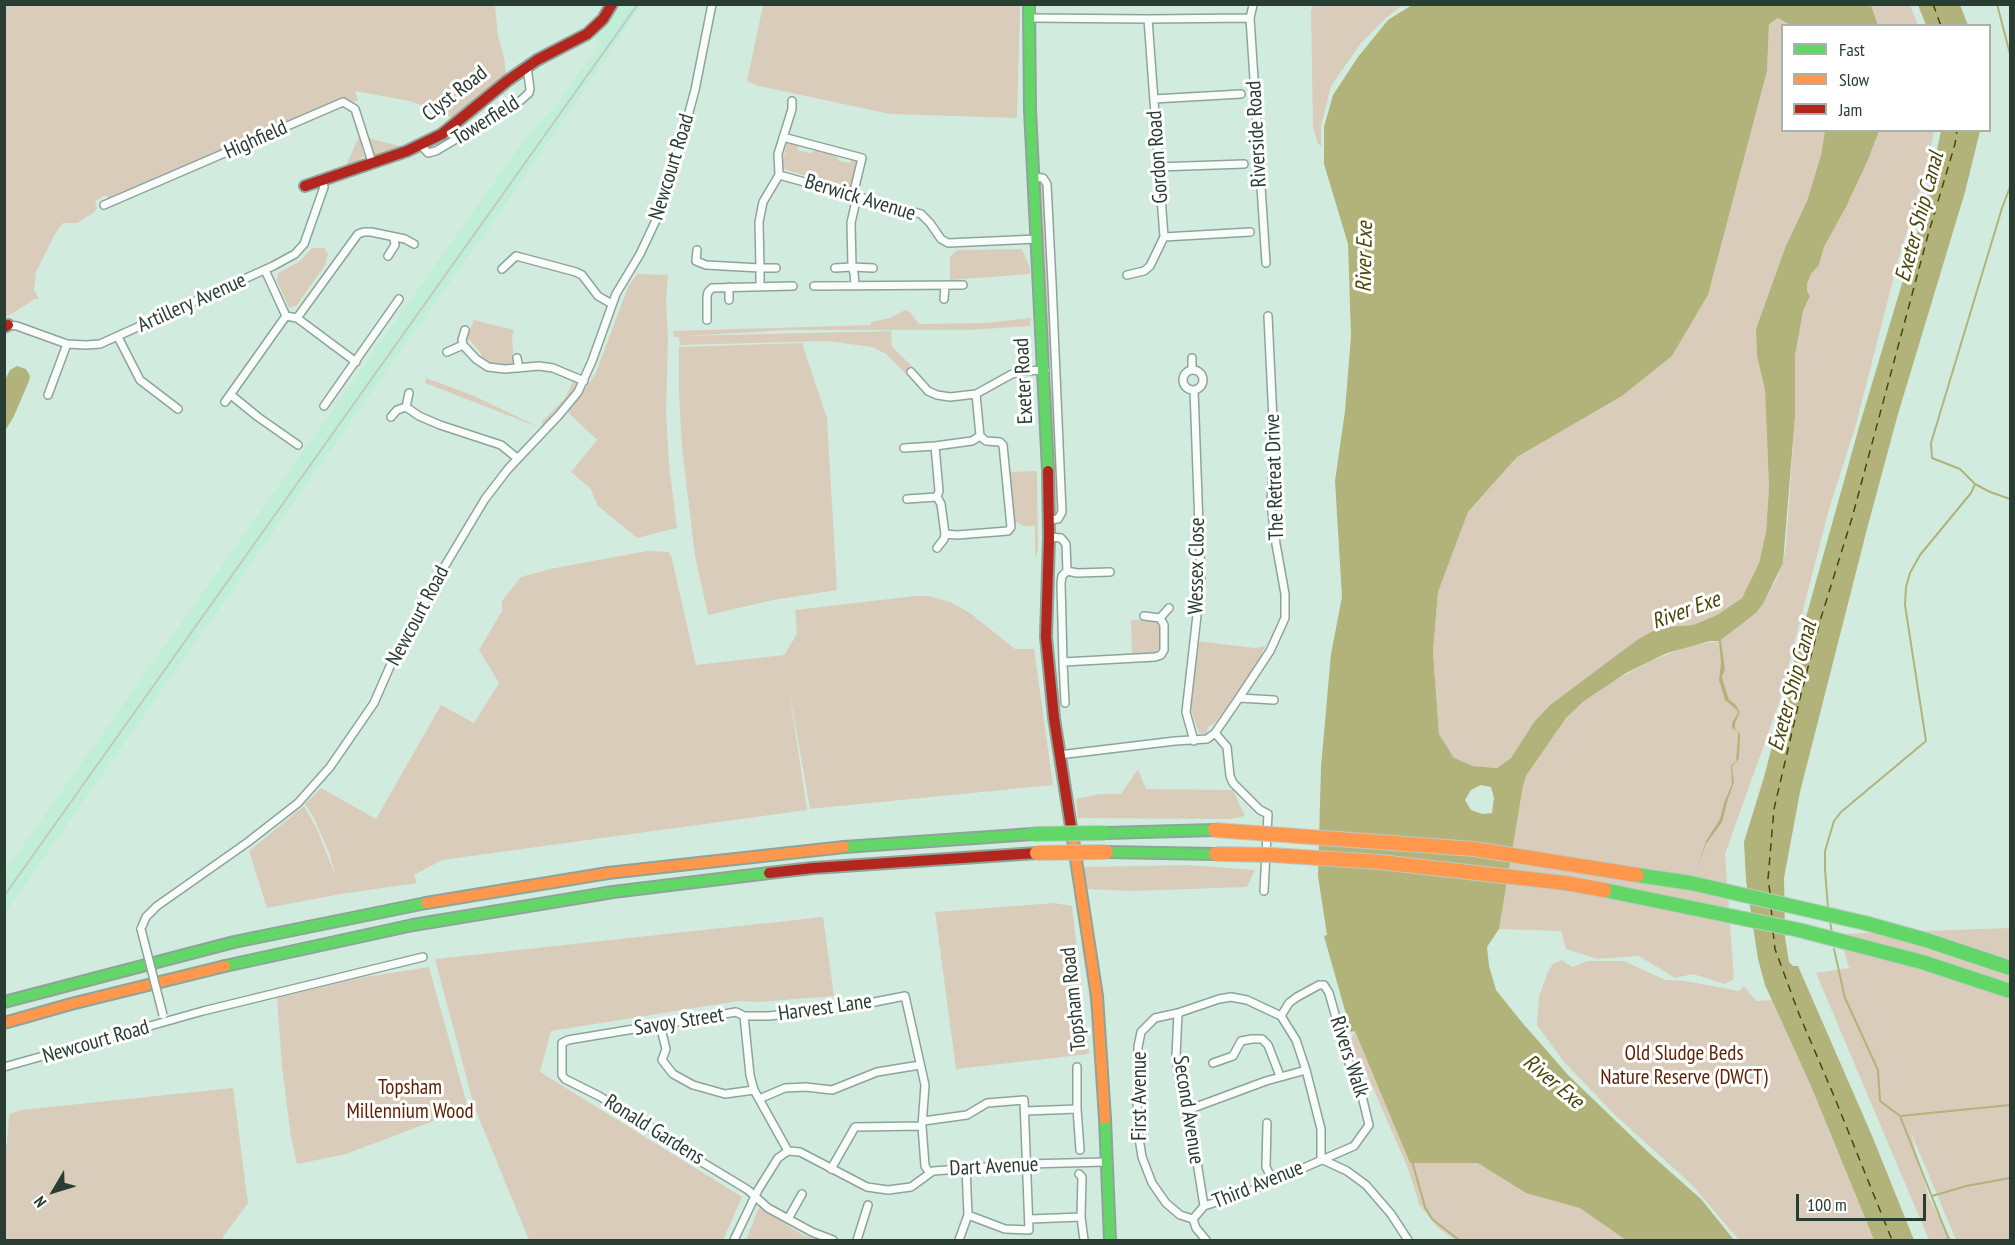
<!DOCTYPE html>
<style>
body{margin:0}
#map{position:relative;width:2015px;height:1245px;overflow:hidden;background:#d1ecdf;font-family:"PT Sans Narrow",sans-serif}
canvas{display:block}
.frame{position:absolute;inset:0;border:6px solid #293d33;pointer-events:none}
.legend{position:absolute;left:1781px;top:24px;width:210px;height:108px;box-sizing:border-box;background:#fff;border:2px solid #a9b1ad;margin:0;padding:8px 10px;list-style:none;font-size:18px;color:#293d33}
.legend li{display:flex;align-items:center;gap:12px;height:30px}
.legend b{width:30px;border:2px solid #a9b1ad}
.north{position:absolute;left:24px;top:1161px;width:60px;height:60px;-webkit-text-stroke:4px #fff;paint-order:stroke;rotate:232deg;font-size:16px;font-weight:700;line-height:24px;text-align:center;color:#293d33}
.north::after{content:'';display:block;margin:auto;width:21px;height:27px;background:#293d33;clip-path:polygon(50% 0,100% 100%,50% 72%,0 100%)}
.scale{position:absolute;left:1796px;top:1194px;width:130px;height:27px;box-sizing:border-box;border:3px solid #293d33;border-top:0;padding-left:8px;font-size:18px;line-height:21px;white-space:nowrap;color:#293d33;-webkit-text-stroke:4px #fff;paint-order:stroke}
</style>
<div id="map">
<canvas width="2015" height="1245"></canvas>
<div class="frame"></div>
<ul class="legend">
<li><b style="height:8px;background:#63d668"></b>Fast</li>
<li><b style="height:8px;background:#ff974d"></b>Slow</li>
<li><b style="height:8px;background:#b3261e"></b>Jam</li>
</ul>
<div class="north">N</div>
<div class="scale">100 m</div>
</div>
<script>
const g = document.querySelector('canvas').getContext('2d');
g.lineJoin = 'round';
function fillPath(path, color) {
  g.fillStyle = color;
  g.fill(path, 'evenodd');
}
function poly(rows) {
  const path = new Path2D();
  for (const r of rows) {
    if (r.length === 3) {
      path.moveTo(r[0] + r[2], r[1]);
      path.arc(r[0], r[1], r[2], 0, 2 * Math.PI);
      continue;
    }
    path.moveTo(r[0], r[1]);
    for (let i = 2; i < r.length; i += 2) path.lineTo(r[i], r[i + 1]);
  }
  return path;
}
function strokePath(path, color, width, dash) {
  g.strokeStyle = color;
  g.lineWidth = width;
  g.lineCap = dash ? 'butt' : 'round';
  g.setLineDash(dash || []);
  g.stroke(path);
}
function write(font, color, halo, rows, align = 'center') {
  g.font = font + ' "PT Sans Narrow",sans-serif';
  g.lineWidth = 6;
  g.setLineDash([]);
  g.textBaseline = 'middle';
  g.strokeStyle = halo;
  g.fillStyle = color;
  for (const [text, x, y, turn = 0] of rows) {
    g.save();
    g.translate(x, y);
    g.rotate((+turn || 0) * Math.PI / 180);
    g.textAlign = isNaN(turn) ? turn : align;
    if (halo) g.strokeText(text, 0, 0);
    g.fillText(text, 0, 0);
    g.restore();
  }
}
fillPath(poly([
 [619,5,642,5,498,215,389,367,5,913,5,871,522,143,556,105,601,42,593,36]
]), '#c0eed7');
fillPath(poly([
 [1871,4,1910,5,1918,25,1878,25],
 [5,5,495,5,498,36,504,57,506,74,453,118,410,101,355,91,358,100,355,102,338,100,109,199,106,195,95,201,97,208,93,213,77,223,63,223,55,234,36,272,34,290,39,299,35,299,5,318],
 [763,5,1020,5,1017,118,890,114,759,86,747,81],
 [1313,5,1403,5,1387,17,1361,43,1331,86,1321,126,1321,146,1318,144,1313,127,1311,11],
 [1778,18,1790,25,1782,26,1782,130,1825,131,1821,155,1807,201,1785,248,1756,329,1757,356,1765,390,1769,487,1766,532,1759,563,1742,598,1717,615,1693,625,1666,627,1637,640,1550,705,1534,722,1511,758,1497,768,1473,766,1461,762,1454,758,1439,734,1433,652,1438,592,1468,512,1517,457,1622,396,1672,356,1708,295,1767,71,1769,24],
 [1879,131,1934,131,1927,166,1899,257,1855,428,1829,509,1779,703,1725,854,1734,979,1725,984,1693,974,1675,978,1639,956,1597,959,1566,949,1561,931,1499,929,1523,786,1526,776,1566,718,1584,701,1606,685,1649,662,1688,646,1719,641,1725,637,1756,613,1763,604,1777,578,1783,563,1786,545,1795,416,1795,356,1803,311,1810,296,1807,291,1807,284,1811,274,1819,265,1824,247,1846,207,1868,160],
 [359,136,364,156,359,160,346,166],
 [367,138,404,147,374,155],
 [787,143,799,145,798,150,810,153,816,150,837,156,839,161,850,163,852,158,858,160,851,188,786,170,783,167,783,160],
 [1042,182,1044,189,1052,362,1047,354,1039,184],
 [312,248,324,248,328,254,325,265,297,305,289,308,277,281,278,273,299,262],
 [1022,249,1030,268,1030,274,950,280,950,257,957,250],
 [637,274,668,275,666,300,668,340,666,411,669,465,677,528,637,538,598,506,590,488,571,472,597,440,568,412,595,375,628,287],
 [905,310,910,312,919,324,985,323,1031,318,1030,326,968,330,789,330,684,336,891,331,892,347,914,368,906,374,886,354,872,347,827,341,680,345,679,337,674,337,673,331,870,325,871,322,890,318],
 [474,320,514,330,512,338,514,363,505,366,495,365,481,358,482,355,470,340,468,341,468,334],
 [802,343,827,418,837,590,773,600,708,615,695,556,682,447,679,393,679,347],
 [426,378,472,395,541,428,425,383],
 [574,380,576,384,574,390,564,404,543,426,542,422,565,398],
 [1053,390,1058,512,1055,514,1050,391],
 [1037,471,1038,549,1035,559,1035,526,1023,526,1013,520,1010,472],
 [647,551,668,552,671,555,696,665,784,655,797,634,795,610,915,596,929,596,950,602,970,613,1015,649,1034,649,1053,785,810,809,789,689,807,810,442,860,414,875,417,883,341,894,267,908,249,851,304,806,317,829,335,875,330,855,313,816,305,804,321,788,376,819,441,705,474,723,499,683,479,650,502,611,502,601,521,577,550,569],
 [1152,619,1161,627,1161,646,1154,654,1132,655,1131,620],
 [1196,641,1255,648,1265,646,1256,667,1216,722,1208,727,1206,734,1199,733,1191,709],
 [1138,769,1146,789,1233,790,1245,816,1232,819,1078,818,1076,799,1100,794,1121,794],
 [1188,865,1255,870,1247,887,1134,891,1087,889,1084,867],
 [1054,903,1072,906,1089,1054,956,1069,935,912],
 [823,917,834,996,758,1002,738,1001,551,1031,540,1072,742,1197,723,1240,529,1240,474,1106,435,959],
 [2010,928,2010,1240,1956,1240,1910,1130,1929,1198,1952,1240,1929,1240,1816,973,1849,968,1839,934],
 [1081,929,1086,954,1096,1031,1094,1032,1082,947],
 [1562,960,1572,967,1587,961,1624,961,1665,980,1685,981,1739,991,1744,986,1756,1001,1772,1000,1811,1086,1874,1240,1739,1240,1692,1185,1614,1114,1564,1062,1537,1025,1539,996,1548,972,1553,964],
 [429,967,468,1108,346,1154,297,1164,291,1137,282,1067,277,998,359,978],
 [1355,1031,1651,1240,1455,1240,1438,1228,1419,1204,1409,1171,1366,1072,1360,1071,1350,1042],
 [233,1088,248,1203,223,1237,223,1240,5,1240,4,1144,7,1144,9,1114,21,1110],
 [759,1207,803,1235,819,1240,746,1240]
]), '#daccbb');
fillPath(poly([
 [1412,5,1871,5,1878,25,1790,25,1778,18,1769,24,1767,71,1708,295,1672,356,1622,396,1517,457,1468,512,1438,592,1433,652,1439,734,1454,758,1473,766,1497,768,1511,758,1534,722,1550,705,1637,640,1653,631,1666,627,1693,625,1717,615,1742,598,1759,563,1766,532,1769,487,1765,390,1757,356,1756,329,1785,248,1807,201,1821,155,1825,131,1879,131,1868,160,1846,207,1824,247,1819,265,1811,274,1807,284,1807,291,1810,296,1803,311,1795,356,1795,416,1783,563,1763,604,1756,613,1721,640,1725,670,1722,676,1723,681,1729,700,1735,704,1740,712,1735,723,1735,729,1740,734,1739,758,1732,767,1734,782,1728,799,1722,822,1706,844,1697,869,1706,841,1720,819,1724,803,1732,784,1731,766,1736,761,1738,736,1738,732,1732,728,1732,723,1738,713,1737,710,1725,700,1719,680,1721,663,1719,641,1710,641,1667,653,1626,673,1584,701,1566,718,1526,776,1523,786,1499,929,1487,947,1489,966,1496,990,1520,1020,1568,1075,1648,1152,1701,1199,1734,1240,1626,1240,1580,1208,1526,1193,1478,1163,1410,1163,1355,1031,1351,1032,1324,936,1327,935,1318,876,1321,767,1331,654,1342,597,1335,481,1345,411,1351,336,1348,244,1324,164,1324,127,1333,95,1358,57,1388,20],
 [1481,785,1491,787,1494,798,1492,813,1482,814,1471,810,1465,800,1471,790],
 [1918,5,1960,5,1968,25,1926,25],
 [1941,131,1980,131,1965,192,1898,414,1867,529,1800,792,1784,878,1785,937,1789,962,1793,966,1798,966,1873,1138,1914,1240,1874,1240,1811,1086,1765,985,1758,959,1746,880,1744,842,1764,777,1803,628,1859,427,1924,210],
 [17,366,26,369,30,376,29,381,14,416,5,431,5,380,10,370]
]), '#b1b37b');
strokePath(poly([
 [1997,4,2010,54],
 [1975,484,1990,492,2010,499],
 [1828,909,1825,869,1825,851,1834,821,1841,812,1926,741,1905,605,1906,587,1910,573,1920,555,1971,493,1975,484,1960,469,1932,458,1931,443,2002,208,2010,187],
 [1830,921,1832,933],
 [1834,949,1845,998,1878,1070,1880,1101,1900,1116,1949,1240],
 [1900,1116,2010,1105],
 [1412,1161,1425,1207,1432,1219,1459,1240],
 [1932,1196,1966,1186,2010,1178]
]), '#b1b37b', 2);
strokePath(poly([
 [1933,4,1941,26],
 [1770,893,1768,879,1774,809,1799,702,1820,621,1852,518,1928,235,1955,144,1957,130],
 [1771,907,1772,917],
 [1773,931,1775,949,1799,1014,1834,1096,1892,1240]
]), '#4b4508', 1.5, [8, 6]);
const street = poly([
 [1253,5,1250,18,1266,263],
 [1028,18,1148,19,1250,18],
 [1154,99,1241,94],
 [783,137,862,158,853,195],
 [421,145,428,153,436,151,520,101,529,93,530,89,527,67],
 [1157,167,1244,164],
 [779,175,921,214,930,223,941,239,948,243,1037,239],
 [779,175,778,154,792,109,792,101],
 [1033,177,1043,178,1047,184,1052,283,1062,512,1058,519,1049,520],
 [857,196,851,223,852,267,873,268],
 [104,205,343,102,355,109,372,162],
 [1164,237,1250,232],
 [697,250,696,261,706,265,760,268,760,286],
 [388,256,395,245,394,239],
 [776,268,760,268,759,222,763,202,779,175],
 [835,268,852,267,854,273,855,285],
 [502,269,516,256,576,272,582,275,598,296,612,304],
 [1127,275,1144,271,1150,266,1164,237,1148,19],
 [814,286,963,285],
 [729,287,729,300],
 [944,299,945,286],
 [286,316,297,318,356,362],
 [297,318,358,234,364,232,371,232,405,239,414,244],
 [707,320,707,297,708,292,712,288,793,286],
 [8,325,17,326,67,344,86,345,100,344,273,266,295,254,304,244,324,187,321,179],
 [465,330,462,340,463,345,476,359,488,367,505,369,539,366,553,368,584,381],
 [118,337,140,380,178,409],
 [447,352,463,345],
 [517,358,519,368],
 [1192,358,1192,370],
 [1193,380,10],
 [911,372,928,391,937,395,950,397,976,394,1012,374,1024,371,1045,370],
 [976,394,980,436],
 [48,395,67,344],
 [231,395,258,417,298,445],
 [225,402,286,316,265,270],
 [324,406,399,299],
 [406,407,419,416,440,425,501,445,517,458],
 [406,407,409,393],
 [391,417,397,410,406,407],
 [904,448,935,446],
 [907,499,937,497],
 [945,534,957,535,1008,531,1011,527,1003,445,1000,442,986,441,980,436],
 [1049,537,1061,538,1066,544,1067,571,1062,576,1061,583,1063,662,1155,657,1161,655,1164,650,1164,625,1160,618,1144,616],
 [937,548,944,539,945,534,941,504,937,497,939,491,935,446,972,441,980,436],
 [1067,571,1077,573,1110,572],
 [1160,618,1169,608],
 [1063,662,1065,703],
 [1239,698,1270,651,1285,618,1285,594,1276,544,1271,504,1274,441,1268,316],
 [1215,733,1227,747,1230,776,1233,783,1260,810,1268,814,1264,891],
 [1194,741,1186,712,1201,580,1194,390],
 [1059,755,1175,741,1207,739,1215,733,1239,698,1274,700],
 [141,929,146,917,157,906,248,842,298,803,330,767,374,703,391,664,431,589,485,499,508,469,559,415,578,392,592,361,616,294,640,254,665,201,695,90,712,4],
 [1178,1013,1176,1057,1180,1085,1196,1156,1204,1206],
 [744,1016,750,1075,754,1090,788,1151],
 [1281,1016,1296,1040,1306,1070,1321,1129,1321,1159],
 [660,1025,666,1049,662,1060,673,1074,693,1085,725,1094,754,1090],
 [1213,1063,1233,1056,1241,1041,1252,1039,1262,1039,1268,1045,1280,1076],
 [4,1067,203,1011,423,957],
 [759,1099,785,1088,806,1087,832,1090,877,1072,920,1065],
 [1077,1109,1080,1150],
 [1026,1111,1077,1109,1077,1067],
 [1185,1111,1266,1081,1306,1070],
 [923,1121,967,1115,987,1103,1024,1100,1029,1230,1005,1229,968,1215],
 [1267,1123,1266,1167,1273,1181],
 [1321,1159,1347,1171,1366,1185,1391,1214,1408,1240],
 [831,1169,855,1127,922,1126],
 [1081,1217,1084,1240],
 [788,1219,802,1194],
 [1030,1219,1081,1217,1082,1177,1079,1174],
 [1193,1219,1204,1206,1248,1192,1354,1146,1369,1125,1362,1096,1349,1063,1329,993,1324,985,1319,985,1297,997,1289,1003,1281,1016],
 [1193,1219,1180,1215,1166,1203,1152,1183,1142,1157,1137,1125,1138,1047,1141,1032,1155,1018,1178,1013,1219,999,1231,997,1247,1000,1281,1016],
 [1193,1219,1196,1228,1206,1240],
 [734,1240,758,1190,778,1158,788,1151,800,1152,867,1187,888,1190,911,1187,933,1171,1027,1164,1105,1162],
 [833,1240,812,1232,768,1208,748,1190,672,1144,659,1132,599,1096,565,1079,562,1075,562,1043,568,1040,736,1012,744,1016,769,1016,854,1006,905,996,925,1085,922,1126,925,1166,929,1172],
 [857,1240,868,1205],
 [959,1240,968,1215,966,1167]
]);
const fast = poly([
 [1029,4,1030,110,1048,471],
 [1105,833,1215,830],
 [844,847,1033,834],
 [1106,852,1216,854],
 [225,966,413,925,613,892,769,873],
 [4,1002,234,942,426,903],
 [1105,1119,1110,1240]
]);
const slow = poly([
 [1071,827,1097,996,1105,1119],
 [426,903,608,873,844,847],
 [4,1023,71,1004,225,966]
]);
const jam = poly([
 [305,186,407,151,442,134,507,81,537,60,587,34,603,19,612,4],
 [4,327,8,325],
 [1048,471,1049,537,1046,637,1054,718,1071,827],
 [769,873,813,868,1037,853]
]);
strokePath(street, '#8ea49a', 10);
strokePath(fast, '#8ea49a', 14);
strokePath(slow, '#8ea49a', 14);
strokePath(jam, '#8ea49a', 14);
strokePath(street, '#f8fcfa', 7);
strokePath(fast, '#63d668', 10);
strokePath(slow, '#ff974d', 10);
strokePath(jam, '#b3261e', 10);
strokePath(poly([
 [4,896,638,4]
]), '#c2c8c6', 2);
const streetBridge = poly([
 [141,929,163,1015]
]);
const fastBridge = poly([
 [1033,834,1105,833],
 [1637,875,1691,883,1865,923,1926,940,2010,968],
 [1604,890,1799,930,1922,962,2010,991]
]);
const slowBridge = poly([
 [1215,830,1474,849,1637,875],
 [1037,853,1106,852],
 [1216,854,1272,855,1380,862,1565,883,1604,890]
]);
strokePath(streetBridge, '#8ea49a', 10, []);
strokePath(fastBridge, '#bccac3', 16, []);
strokePath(slowBridge, '#bccac3', 16, []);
strokePath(streetBridge, '#f8fcfa', 7);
strokePath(fastBridge, '#63d668', 14);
strokePath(slowBridge, '#ff974d', 14);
write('21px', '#293d33', '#fff', [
 ["Clyst Road",455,94,-38],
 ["Towerfield",486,121,-32],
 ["Riverside Road",1257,134,-93],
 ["Highfield",256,140,-24],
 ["Gordon Road",1158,157,-94],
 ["Newcourt Road",672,167,-73],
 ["Berwick Avenue",860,198,17],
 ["Artillery Avenue",192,303,-24],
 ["Exeter Road",1024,381,-93],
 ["The Retreat Drive",1275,477,-92],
 ["Wessex Close",1197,566,-89],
 ["Newcourt Road",418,616,-62],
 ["Topsham Road",1074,999,-96],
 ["Harvest Lane",825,1008,-8],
 ["Savoy Street",679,1022,-9],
 ["Newcourt Road",96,1042,-16],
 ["Rivers Walk",1349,1057,72],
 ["First Avenue",1140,1096,-90],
 ["Second Avenue",1188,1110,81],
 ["Ronald Gardens",654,1130,32],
 ["Dart Avenue",994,1167,-3],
 ["Third Avenue",1258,1185,-22]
]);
write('21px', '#5f1f00', '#fff', [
 ["Old Sludge Beds",1684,1054],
 ["Nature Reserve (DWCT)",1684,1078],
 ["Topsham",410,1088],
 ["Millennium Wood",410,1112]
]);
write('italic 22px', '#4b4508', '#fff', [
 ["Exeter Ship Canal",1920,217,-75],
 ["River Exe",1365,257,-89],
 ["River Exe",1686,611,-20],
 ["Exeter Ship Canal",1793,686,-75],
 ["River Exe",1553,1082,40]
]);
</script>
